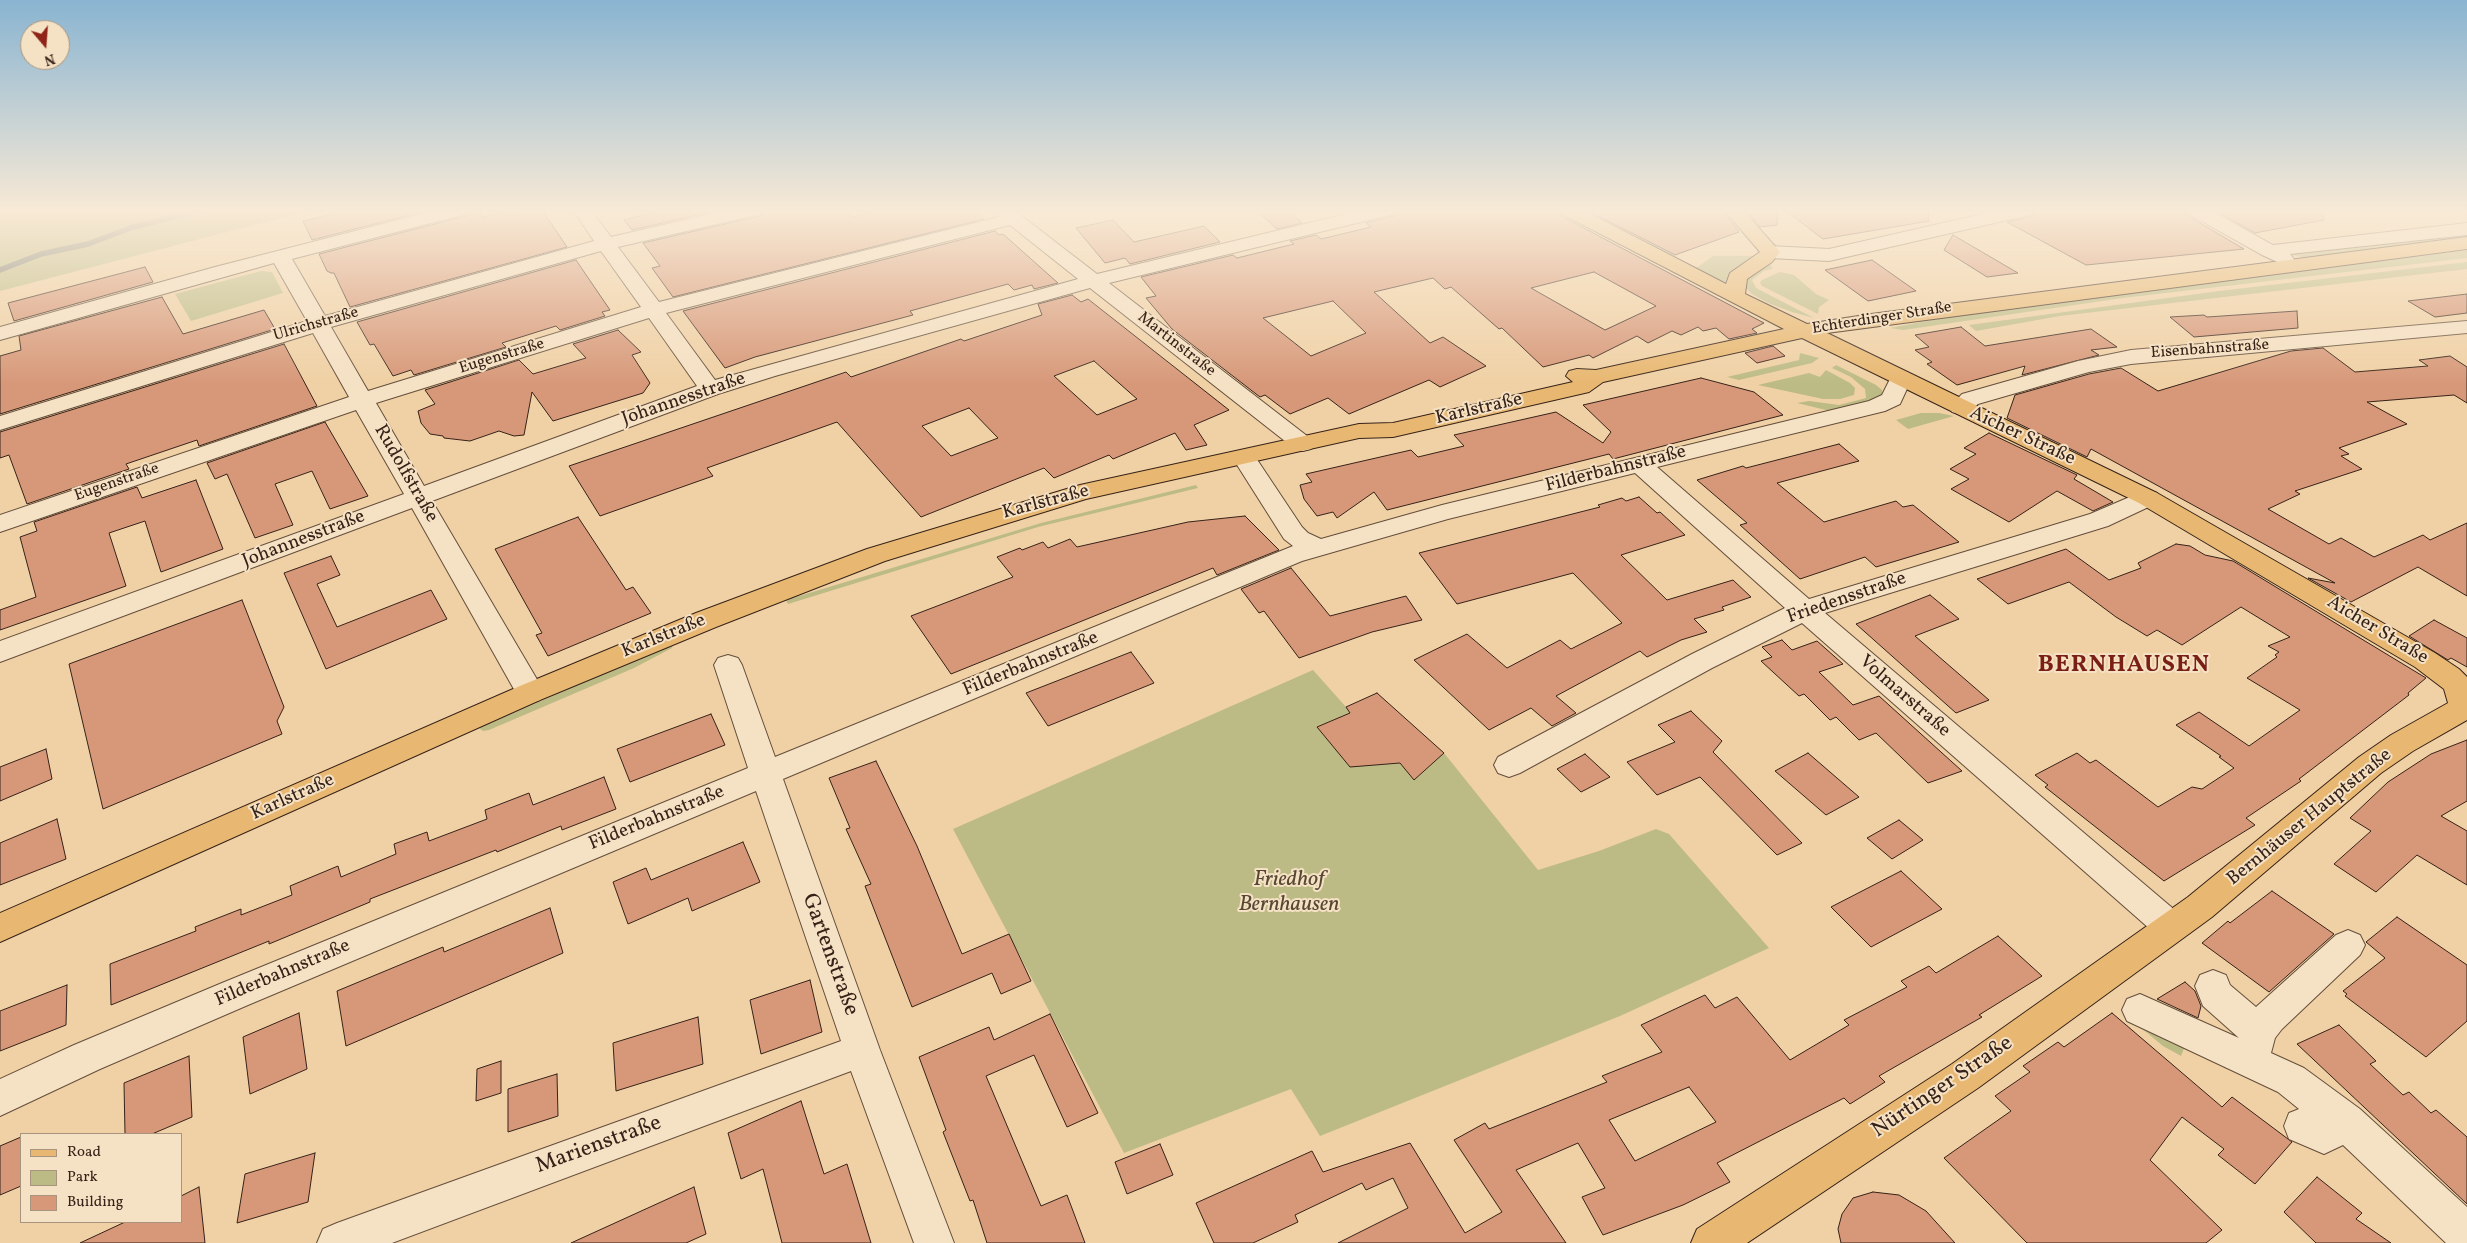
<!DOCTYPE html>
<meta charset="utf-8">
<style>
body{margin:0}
#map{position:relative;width:2467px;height:1243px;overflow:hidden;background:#f0d1a5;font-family:Vollkorn,serif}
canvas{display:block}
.legend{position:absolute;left:20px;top:1133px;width:162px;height:90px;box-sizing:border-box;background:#f5e1c4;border:1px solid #a9957f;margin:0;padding:6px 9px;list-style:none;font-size:15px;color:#362218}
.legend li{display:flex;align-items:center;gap:10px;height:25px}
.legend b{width:25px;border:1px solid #a9957f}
.north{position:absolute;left:20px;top:20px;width:50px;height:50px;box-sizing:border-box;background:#f5e1c4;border:1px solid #a9957f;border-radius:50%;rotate:162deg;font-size:14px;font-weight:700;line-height:20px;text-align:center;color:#362218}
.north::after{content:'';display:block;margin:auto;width:18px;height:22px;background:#8f2418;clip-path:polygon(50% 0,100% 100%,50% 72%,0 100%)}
</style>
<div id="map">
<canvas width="2467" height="1243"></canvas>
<ul class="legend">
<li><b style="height:6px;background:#e8b872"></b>Road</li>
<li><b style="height:14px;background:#bcbb85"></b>Park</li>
<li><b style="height:14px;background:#d79879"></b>Building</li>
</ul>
<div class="north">N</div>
</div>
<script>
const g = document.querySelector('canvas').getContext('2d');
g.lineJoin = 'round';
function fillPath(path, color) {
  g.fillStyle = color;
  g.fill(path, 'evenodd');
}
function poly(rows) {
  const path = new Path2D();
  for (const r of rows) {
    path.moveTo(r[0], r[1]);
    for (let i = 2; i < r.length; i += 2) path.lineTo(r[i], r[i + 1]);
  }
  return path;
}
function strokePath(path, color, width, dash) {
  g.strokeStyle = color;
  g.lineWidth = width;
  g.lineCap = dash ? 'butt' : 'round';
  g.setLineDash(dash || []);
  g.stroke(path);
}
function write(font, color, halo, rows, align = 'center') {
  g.font = font + ' Vollkorn,serif';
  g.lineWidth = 4;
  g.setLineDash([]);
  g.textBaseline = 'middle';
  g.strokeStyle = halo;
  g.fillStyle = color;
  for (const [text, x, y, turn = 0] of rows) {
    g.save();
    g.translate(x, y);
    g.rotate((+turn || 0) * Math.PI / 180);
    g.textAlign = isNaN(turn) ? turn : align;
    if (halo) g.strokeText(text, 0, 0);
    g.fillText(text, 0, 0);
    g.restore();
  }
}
fillPath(poly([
 [0,210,312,210,0,291],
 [2467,234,2467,238,2306,258,2291,255],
 [2467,250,2467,258,2123,298,1903,330,1890,328,1980,311],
 [1713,256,1750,256,1758,258,1728,276,1725,282,1695,269],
 [2467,262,2467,269,2060,316,1976,331,1969,325,2219,291],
 [1771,264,1772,269,1764,271,1752,280,1756,288,1814,318,1792,312,1768,303,1752,294,1745,287,1744,282,1751,275],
 [261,271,272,272,283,293,191,321,175,294],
 [1780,272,1794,275,1816,294,1829,300,1819,307,1818,314,1762,286,1760,283,1762,280],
 [1800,353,1819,358,1812,363,1739,380,1727,377,1799,360],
 [1836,365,1876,385,1882,390,1882,395,1868,403,1830,411,1797,403,1809,401,1839,405,1866,398,1865,389,1851,377,1832,368],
 [1826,370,1850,383,1855,388,1854,395,1840,399,1823,399,1758,385,1809,373,1820,377],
 [1921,413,1939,413,1954,416,1908,429,1896,420],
 [1196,485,1198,488,1038,527,788,604,786,600,1041,523],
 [673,643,672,648,634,668,489,730,483,731,479,728],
 [1313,670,1346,707,1377,693,1444,753,1538,870,1599,851,1656,829,1669,834,1769,948,1620,1016,1320,1136,1291,1089,1124,1153,953,829],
 [2128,1017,2187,1041,2181,1056,2163,1046]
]), '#bcbb85');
strokePath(poly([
 [0,270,41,254,88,244,133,227,202,210]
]), '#737a73', 5.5);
const building = poly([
 [351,210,429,210,312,240,303,221,351,210],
 [470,210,481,210,482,217,507,211,510,215,531,210,542,210,567,247,350,307,334,273,331,273,327,271,319,254,466,216,470,210],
 [664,210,719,210,632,230,624,220,664,210],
 [764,210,845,210,852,217,880,210,976,210,984,219,673,297,652,268,660,266,643,243,760,216,764,210],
 [1256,210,1288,210,1302,223,1277,229,1256,210],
 [1398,210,1558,210,1561,216,1764,323,1752,329,1757,333,1729,339,1716,328,1703,331,1698,327,1681,335,1672,331,1648,343,1637,336,1593,358,1589,355,1543,367,1502,328,1499,329,1451,287,1445,289,1433,278,1374,292,1430,343,1443,337,1486,366,1440,387,1429,380,1349,414,1328,398,1290,414,1265,395,1260,397,1172,329,1146,298,1156,296,1141,277,1233,255,1237,258,1294,244,1290,241,1316,235,1321,239,1371,227,1366,223,1394,216,1398,210],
 [1594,272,1656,306,1605,330,1531,288,1594,272],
 [1333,301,1366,333,1311,356,1263,318,1333,301],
 [1587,210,1722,210,1739,232,1675,255,1587,210],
 [1746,210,1777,210,1777,225,1760,227,1746,210],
 [1785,210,1928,210,1929,221,1823,239,1785,210],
 [2036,210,2185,210,2188,216,2244,249,2086,265,2007,222,2033,216,2036,210],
 [2214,210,2323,210,2324,220,2255,233,2214,210],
 [1113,220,1134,242,1204,226,1220,242,1130,264,1125,258,1105,263,1076,228,1113,220],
 [995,231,999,235,1003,234,1058,283,1034,289,1032,285,1014,290,1008,284,910,311,913,315,755,357,725,368,683,311,995,231],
 [1953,235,2018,273,1987,277,1944,250,1953,235],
 [576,260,610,310,602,312,605,316,560,330,556,326,502,343,506,347,414,375,411,370,393,376,374,344,370,345,357,322,576,260],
 [1872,260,1916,291,1868,301,1825,270,1872,260],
 [145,267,153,282,14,321,8,303,145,267],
 [2467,294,2467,313,2435,317,2408,301,2467,294],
 [1072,295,1081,302,1088,299,1229,410,1194,425,1207,445,1186,450,1175,433,1113,459,1109,455,1054,478,1044,468,921,517,837,422,707,468,713,476,600,516,569,466,846,372,851,377,961,339,964,341,1042,315,1038,304,1072,295],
 [1094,361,1137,399,1097,415,1054,376,1094,361],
 [969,408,998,438,951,456,922,426,969,408],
 [162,297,183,334,264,310,275,329,0,414,0,356,21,350,19,336,162,297],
 [2297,311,2298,328,2194,337,2170,317,2204,315,2207,317,2297,311],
 [1961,327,1985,346,2091,329,2117,347,2091,350,2099,355,2022,375,2025,366,1957,385,1927,364,1932,362,1915,350,1929,347,1915,335,1961,327],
 [618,330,641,352,632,355,650,383,643,393,553,421,532,392,524,435,514,436,499,431,470,441,444,438,443,436,430,434,421,423,418,411,435,404,425,390,519,360,533,374,586,358,573,344,618,330],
 [284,344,317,406,199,446,197,440,126,464,129,469,27,504,9,455,0,458,0,432,284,344],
 [1773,346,1785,356,1757,363,1745,353,1773,346],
 [2323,348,2355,372,2428,366,2419,360,2450,356,2467,367,2467,403,2454,395,2367,402,2407,424,2339,448,2349,454,2341,456,2362,469,2295,491,2300,494,2268,509,2329,544,2341,538,2374,557,2423,535,2430,540,2467,523,2467,596,2418,567,2351,602,2308,578,2335,583,2091,449,2087,457,2007,418,2015,395,2089,374,2121,368,2158,391,2291,351,2323,348],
 [1701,378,1754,392,1783,415,1613,459,1609,454,1387,510,1374,492,1337,518,1333,512,1317,516,1304,499,1300,485,1312,482,1306,474,1411,450,1418,457,1464,446,1454,435,1556,412,1603,443,1611,432,1583,405,1701,378],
 [325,422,368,496,330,509,312,471,275,484,293,525,255,538,227,474,215,479,207,463,325,422],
 [1989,433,2077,475,2074,479,2113,502,2093,511,2057,491,2009,522,1951,489,1969,479,1950,469,1976,454,1964,448,1989,433],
 [1839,444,1859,461,1777,483,1824,522,1896,501,1903,507,1913,505,1959,542,1876,567,1865,557,1800,579,1740,525,1747,523,1697,480,1743,466,1746,468,1839,444],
 [196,480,223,549,161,572,145,521,109,533,126,586,0,630,0,610,36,597,20,537,37,531,34,522,137,487,142,498,196,480],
 [1639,497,1657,513,1660,512,1685,535,1621,555,1667,600,1733,580,1751,597,1722,607,1724,610,1694,619,1707,632,1681,640,1647,657,1640,651,1556,696,1576,713,1552,726,1531,708,1489,730,1414,660,1467,634,1507,668,1560,640,1571,649,1622,623,1573,573,1457,604,1419,553,1600,507,1598,505,1622,498,1626,501,1639,497],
 [1245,516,1279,550,1217,575,1213,568,951,674,911,616,1013,577,997,557,1020,548,1022,550,1043,542,1048,548,1070,539,1077,547,1188,522,1245,516],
 [578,517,626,590,633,587,651,613,548,656,536,635,542,633,495,549,578,517],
 [2176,544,2190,546,2205,555,2233,561,2426,678,2408,693,2409,695,2299,779,2301,781,2246,818,2255,825,2164,881,2045,787,2048,785,2035,775,2077,753,2090,763,2096,760,2158,807,2192,787,2202,789,2234,768,2219,757,2221,756,2176,725,2199,712,2249,746,2300,710,2247,678,2277,657,2275,655,2279,652,2268,646,2290,637,2241,607,2182,645,2157,630,2147,636,2116,617,2069,582,2008,604,1977,579,2066,549,2109,580,2141,568,2138,563,2176,544],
 [331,556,340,575,317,584,337,627,431,590,447,619,326,669,284,573,331,556],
 [1291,568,1330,616,1406,596,1422,620,1372,632,1299,658,1264,611,1259,613,1241,589,1291,568],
 [1930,595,1959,619,1915,636,1989,700,1956,713,1856,624,1930,595],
 [242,600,284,707,277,721,282,734,103,809,69,664,242,600],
 [2434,620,2467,638,2467,667,2451,658,2448,660,2409,636,2434,620],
 [1782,640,1792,650,1817,641,1843,664,1819,672,1853,705,1879,696,1962,771,1928,783,1876,733,1859,740,1836,717,1830,720,1804,694,1799,696,1761,661,1772,657,1762,647,1782,640],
 [1131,652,1154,683,1048,726,1026,693,1131,652],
 [1377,693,1444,753,1414,780,1400,763,1350,767,1317,727,1350,713,1346,707,1377,693],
 [1691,711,1722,741,1713,752,1802,843,1777,855,1700,777,1657,795,1627,762,1675,742,1658,725,1691,711],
 [711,714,725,745,630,782,617,749,711,714],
 [2467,740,2467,801,2441,816,2467,831,2467,885,2417,855,2376,892,2334,864,2371,831,2350,818,2388,782,2431,754,2467,740],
 [46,749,52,779,0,801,0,767,46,749],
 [1808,753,1859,797,1826,815,1775,771,1808,753],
 [1585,754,1610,777,1581,792,1557,769,1585,754],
 [876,761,917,846,962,954,1009,934,1031,981,1001,994,992,973,912,1007,865,886,871,884,846,829,850,828,829,778,876,761],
 [604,777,616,809,562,830,561,826,497,852,496,850,370,899,370,902,269,944,269,941,111,1005,110,964,196,931,195,927,241,909,241,915,292,895,290,886,338,866,341,877,396,854,394,844,427,832,429,841,487,819,485,810,529,793,533,805,604,777],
 [57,819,66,859,0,885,0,843,57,819],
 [1899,820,1923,840,1892,859,1867,838,1899,820],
 [743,842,760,882,692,911,688,898,628,924,613,882,646,868,651,880,743,842],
 [1901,871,1942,909,1871,947,1831,907,1901,871],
 [2272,891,2334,934,2269,992,2202,943,2228,921,2230,923,2272,891],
 [550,908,563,953,346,1046,337,991,443,947,444,952,550,908],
 [2397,917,2467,965,2467,1021,2426,1057,2345,996,2347,994,2343,991,2385,958,2366,942,2397,917],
 [1998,936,2042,976,1979,1015,1982,1017,1879,1076,1885,1082,1850,1104,1844,1098,1717,1163,1730,1182,1683,1205,1603,1235,1582,1197,1605,1188,1578,1143,1516,1170,1566,1243,1338,1243,1408,1208,1393,1178,1366,1190,1362,1183,1295,1215,1298,1222,1253,1243,1214,1243,1196,1203,1312,1151,1323,1172,1410,1143,1465,1233,1502,1212,1454,1140,1485,1123,1489,1129,1607,1082,1602,1076,1662,1052,1641,1025,1705,995,1715,1008,1737,997,1790,1060,1849,1025,1844,1020,1907,987,1901,981,1929,966,1936,973,1998,936],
 [1689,1087,1716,1122,1635,1161,1609,1120,1689,1087],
 [810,980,822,1032,761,1054,750,1000,810,980],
 [2185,982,2195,991,2201,1006,2198,1018,2157,999,2185,982],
 [67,985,66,1025,0,1051,0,1011,67,985],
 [299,1013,307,1069,250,1094,243,1037,299,1013],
 [2112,1013,2222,1107,2232,1097,2292,1142,2255,1184,2218,1155,2224,1149,2182,1117,2150,1160,2222,1230,2206,1243,2027,1243,1944,1158,2011,1111,1995,1096,2030,1072,2023,1066,2058,1042,2064,1047,2112,1013],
 [1050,1014,1098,1113,1067,1127,1034,1055,986,1076,1041,1206,1067,1195,1085,1243,987,1243,973,1200,970,1201,943,1132,946,1130,919,1057,989,1027,994,1040,1050,1014],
 [698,1017,703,1064,616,1091,613,1043,698,1017],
 [2339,1025,2376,1061,2370,1064,2403,1095,2409,1092,2431,1113,2436,1110,2467,1137,2467,1204,2297,1044,2339,1025],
 [189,1056,192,1117,152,1134,125,1134,124,1083,189,1056],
 [501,1061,501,1093,476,1101,477,1069,501,1061],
 [557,1074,558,1116,508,1132,508,1089,557,1074],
 [801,1101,824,1174,847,1164,871,1243,782,1243,763,1169,741,1179,728,1133,801,1101],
 [21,1137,21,1186,0,1195,0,1146,21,1137],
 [1160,1144,1173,1175,1127,1194,1115,1162,1160,1144],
 [315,1153,308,1202,237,1223,245,1174,315,1153],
 [2317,1177,2362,1213,2356,1219,2391,1243,2316,1243,2284,1212,2317,1177],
 [199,1187,205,1243,80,1243,125,1222,181,1222,181,1196,199,1187],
 [694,1187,706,1234,686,1243,571,1243,694,1187],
 [1873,1192,1899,1195,1926,1211,1955,1243,1841,1243,1838,1229,1842,1214,1853,1198,1873,1192]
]);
fillPath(building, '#d79879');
strokePath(building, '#362218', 1);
const minor = poly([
 [437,210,468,210,466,214,292,259,325,316,594,241,573,210,591,210,611,237,728,210,762,210,760,214,618,247,659,302,999,217,993,210,1014,210,1097,274,1363,210,1396,210,1394,214,1109,283,1311,439,1315,444,1311,449,1303,451,1295,449,1090,288,775,376,718,394,432,501,545,693,540,700,530,703,520,700,412,508,0,662,0,641,404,494,356,410,0,532,0,515,349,397,313,333,0,430,0,416,307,321,274,263,0,340,0,327,215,267,437,210],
 [1010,225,1078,279,715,380,666,313,1010,225],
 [601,251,641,307,368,391,331,327,601,251],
 [649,318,697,386,424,486,376,403,649,318],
 [2000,210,2034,210,2032,214,2025,216,1829,261,1770,258,1763,256,1760,252,1763,248,1770,246,1829,249,2000,210],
 [2187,210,2210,210,2273,245,2467,223,2467,235,2290,254,2294,259,2291,263,2284,265,2262,255,2189,214,2187,210],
 [2467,321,2467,333,2131,364,2089,372,1978,404,1968,412,1960,414,1952,412,1949,407,1962,394,2078,361,2131,350,2467,321],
 [1901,371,1909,373,1912,378,1900,404,1885,411,1657,467,1809,599,2090,514,2139,493,2148,490,2157,493,2160,498,2157,503,2108,526,1825,613,2183,917,2188,927,2183,937,2171,941,2159,937,1802,623,1712,668,1520,773,1509,777,1498,773,1494,765,1498,757,1692,654,1785,608,1635,473,1448,519,1302,561,783,779,880,1050,954,1243,914,1243,851,1071,392,1243,317,1243,323,1229,337,1223,841,1041,756,791,248,1005,100,1069,0,1116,0,1079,74,1045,222,983,748,768,714,665,718,658,728,655,738,658,742,665,775,757,1293,546,1284,539,1232,457,1236,452,1244,450,1252,452,1302,527,1308,533,1321,539,1442,505,1869,401,1882,395,1893,373,1901,371],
 [2348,930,2360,935,2365,945,2360,955,2282,1029,2275,1038,2271,1053,2304,1068,2360,1109,2467,1207,2467,1243,2446,1243,2343,1145,2324,1154,2289,1139,2284,1126,2289,1113,2299,1109,2278,1092,2127,1021,2122,1010,2127,999,2140,994,2239,1038,2203,1006,2195,986,2200,975,2213,970,2226,975,2230,985,2256,1007,2336,935,2348,930]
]);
const major = poly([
 [1560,210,1583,210,1726,284,1730,273,1760,252,1724,210,1743,210,1780,252,1772,262,1747,279,1745,294,1807,324,1871,314,2467,237,2467,249,1827,333,2157,493,2435,653,2459,669,2467,677,2467,720,2413,751,2381,773,2212,917,1978,1088,1747,1243,1691,1243,1697,1229,1952,1064,2188,897,2359,757,2391,735,2448,703,2444,689,2415,667,2139,503,1802,338,1603,382,1589,392,1393,437,1359,438,1086,499,885,561,716,627,540,700,0,942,0,913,520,686,696,613,867,549,1080,485,1359,424,1393,423,1573,382,1566,376,1569,371,1577,369,1596,370,1784,329,1562,214,1560,210]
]);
strokePath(minor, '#644e3b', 2);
strokePath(major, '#362218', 2);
fillPath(minor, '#f5e1c4');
fillPath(major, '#e8b872');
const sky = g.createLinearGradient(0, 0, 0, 384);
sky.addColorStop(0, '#89b4d1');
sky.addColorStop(0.55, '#f8ead6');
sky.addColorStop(1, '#f8ead600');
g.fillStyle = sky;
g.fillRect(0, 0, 2467, 384);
write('16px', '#362218', '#f5e1c4', [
 ["Echterdinger Straße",1882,319,-9],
 ["Ulrichstraße",316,325,-16],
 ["Martinstraße",1176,345,38],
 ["Eisenbahnstraße",2210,350,-4],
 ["Eugenstraße",502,357,-17],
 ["Eugenstraße",117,483,-19]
]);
write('19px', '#362218', '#f5e1c4', [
 ["Johannesstraße",684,400,-19],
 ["Karlstraße",1479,410,-13],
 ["Aicher Straße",2022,437,25],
 ["Filderbahnstraße",1616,470,-14],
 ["Rudolfstraße",405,474,60],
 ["Karlstraße",1046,503,-15],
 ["Johannesstraße",304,540,-21],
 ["Friedensstraße",1847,599,-19],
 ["Aicher Straße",2377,631,31],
 ["Karlstraße",664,637,-22],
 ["Filderbahnstraße",1031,665,-22],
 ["Volmarstraße",1904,697,41],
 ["Karlstraße",293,798,-24],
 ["Bernhäuser Hauptstraße",2310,818,-39],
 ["Filderbahnstraße",657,819,-22],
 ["Filderbahnstraße",283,974,-23]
]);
write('italic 22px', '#584833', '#f5e1c4', [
 ["Friedhof",1289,881],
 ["Bernhausen",1289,906]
]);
write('22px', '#362218', '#f5e1c4', [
 ["Gartenstraße",829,955,70],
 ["Nürtinger Straße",1943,1088,-34],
 ["Marienstraße",599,1146,-20]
]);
g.letterSpacing = '1px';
write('bold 24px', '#7a1f14', '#f5e1c4', [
 ["BERNHAUSEN",2124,667]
]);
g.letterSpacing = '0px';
</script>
